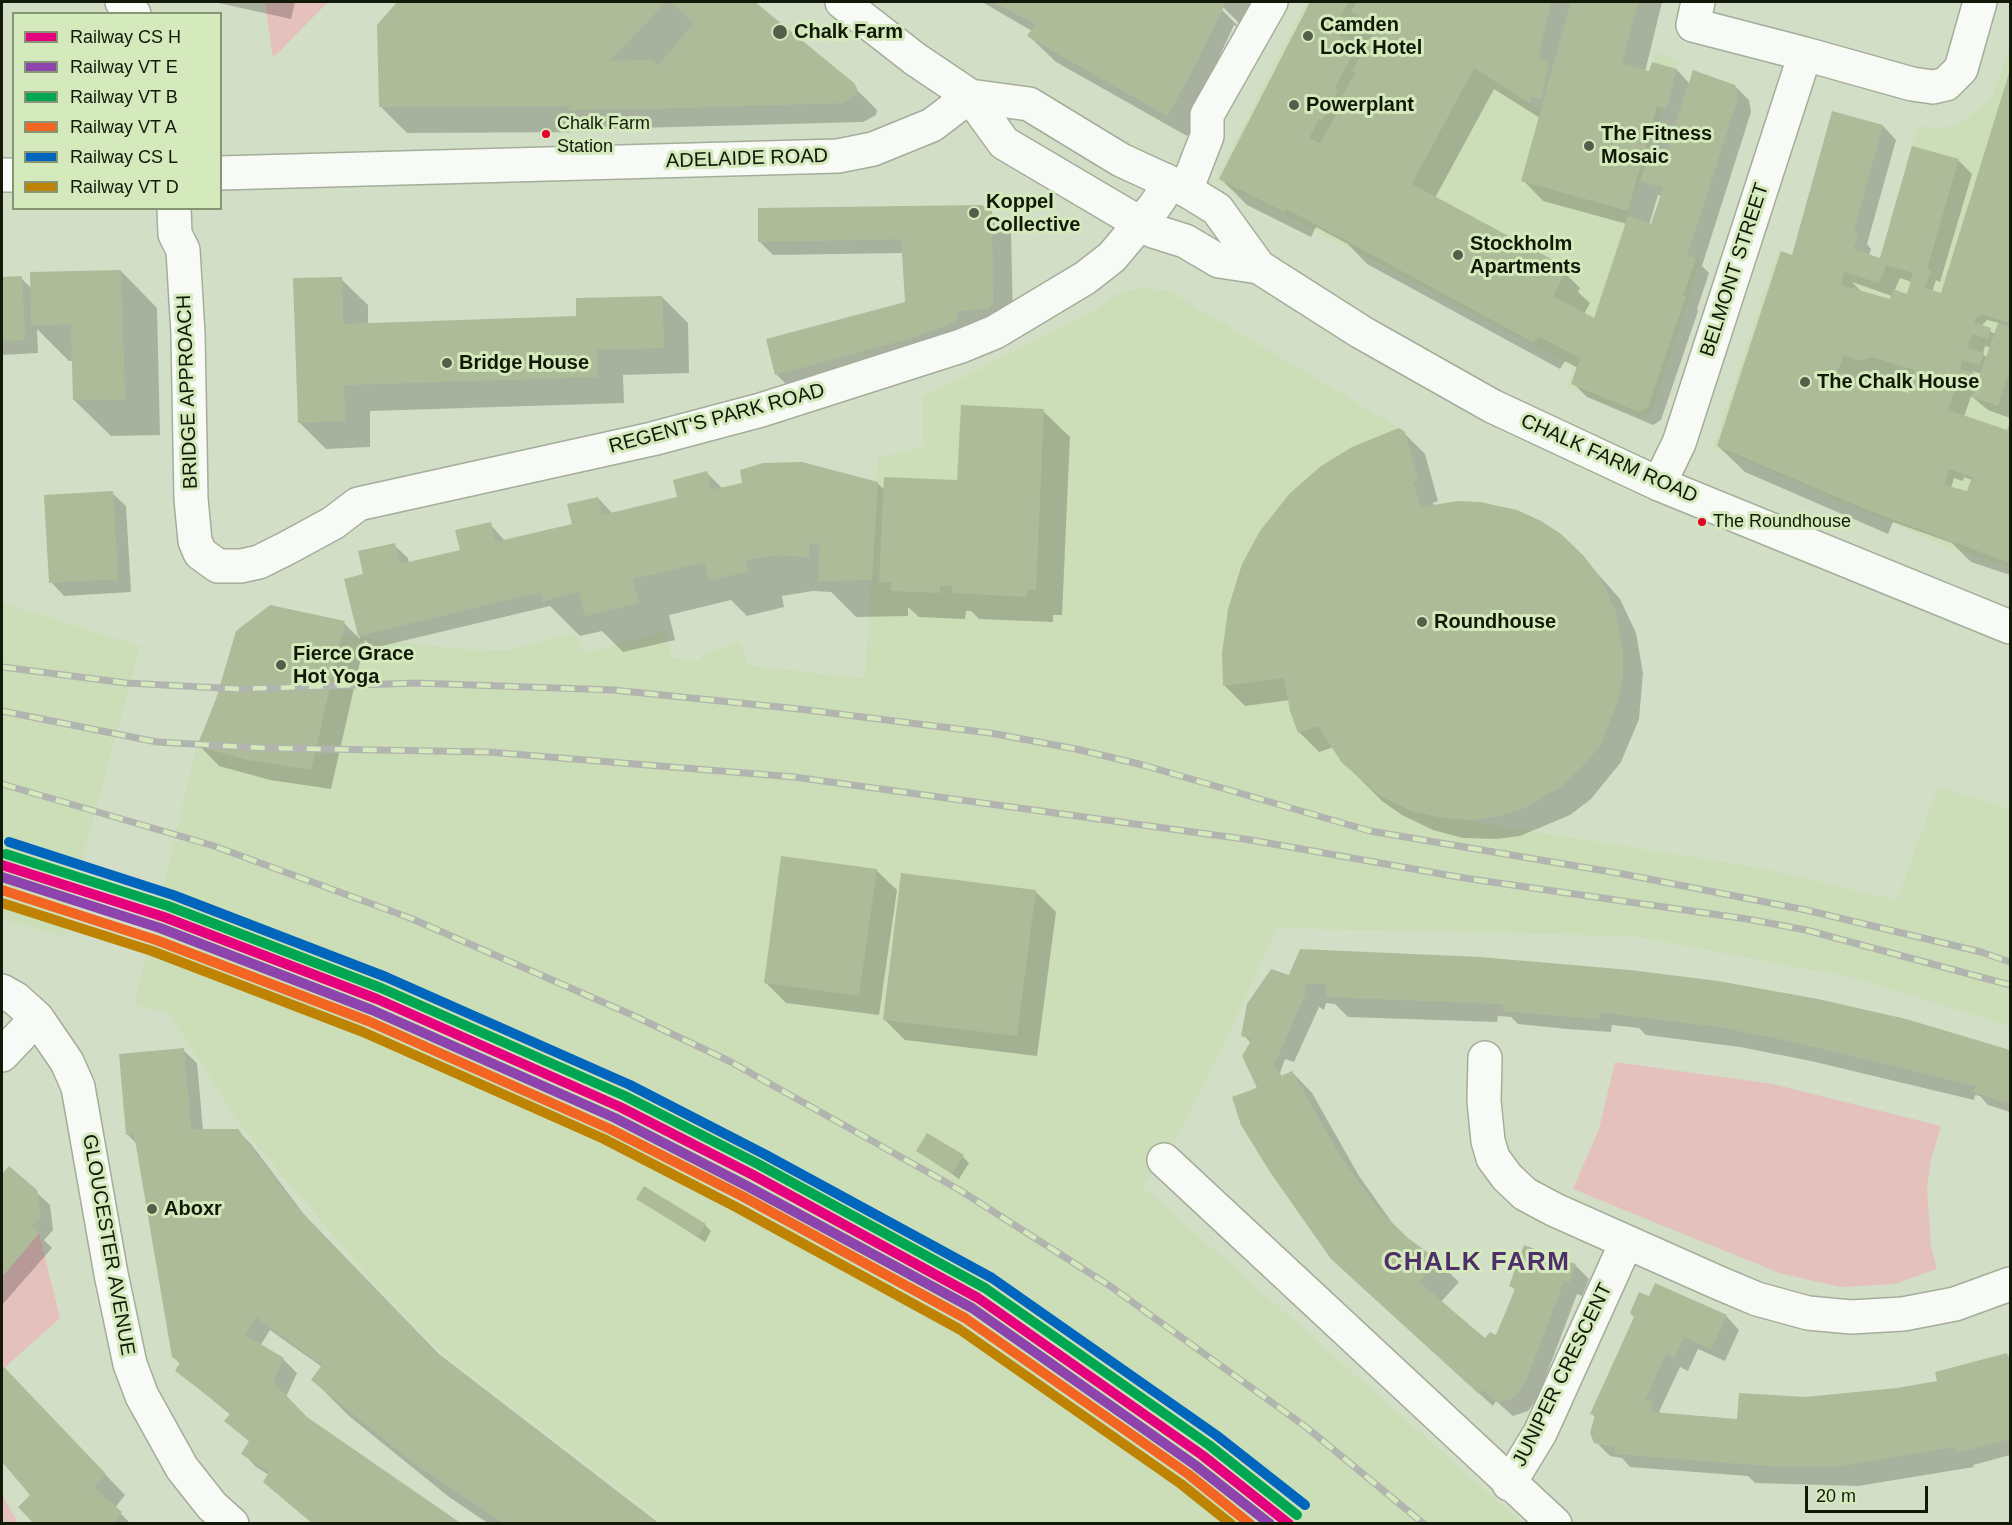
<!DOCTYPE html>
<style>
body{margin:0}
#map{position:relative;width:2012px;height:1525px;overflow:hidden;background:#d3dec6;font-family:Helvetica,sans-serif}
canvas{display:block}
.frame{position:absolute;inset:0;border:3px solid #121909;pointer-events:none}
.legend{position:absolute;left:12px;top:12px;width:210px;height:198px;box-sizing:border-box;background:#d4e9bc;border:2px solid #869674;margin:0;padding:8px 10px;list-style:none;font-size:18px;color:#121909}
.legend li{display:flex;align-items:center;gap:12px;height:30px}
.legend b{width:30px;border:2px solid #869674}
.scale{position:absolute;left:1805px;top:1486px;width:123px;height:27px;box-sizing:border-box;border:3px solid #121909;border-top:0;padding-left:8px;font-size:18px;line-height:21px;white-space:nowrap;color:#121909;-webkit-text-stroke:4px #d4e9bc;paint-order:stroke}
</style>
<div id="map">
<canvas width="2012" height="1525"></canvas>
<div class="frame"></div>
<ul class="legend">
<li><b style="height:8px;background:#e5007d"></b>Railway CS H</li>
<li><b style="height:8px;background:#8e44ad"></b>Railway VT E</li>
<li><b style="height:8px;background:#00a651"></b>Railway VT B</li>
<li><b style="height:8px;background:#f26522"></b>Railway VT A</li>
<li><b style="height:8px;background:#0065bd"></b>Railway CS L</li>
<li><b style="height:8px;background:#be8302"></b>Railway VT D</li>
</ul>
<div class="scale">20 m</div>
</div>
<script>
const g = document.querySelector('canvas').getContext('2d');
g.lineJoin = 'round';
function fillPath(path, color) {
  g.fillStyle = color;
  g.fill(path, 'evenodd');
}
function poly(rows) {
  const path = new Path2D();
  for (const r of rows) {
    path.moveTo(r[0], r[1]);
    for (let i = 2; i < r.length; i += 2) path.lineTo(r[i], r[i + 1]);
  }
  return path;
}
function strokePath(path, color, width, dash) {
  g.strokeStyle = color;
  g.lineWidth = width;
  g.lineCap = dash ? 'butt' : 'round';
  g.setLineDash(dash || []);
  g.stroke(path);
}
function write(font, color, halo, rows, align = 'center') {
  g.font = font + ' Helvetica,sans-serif';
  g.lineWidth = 6;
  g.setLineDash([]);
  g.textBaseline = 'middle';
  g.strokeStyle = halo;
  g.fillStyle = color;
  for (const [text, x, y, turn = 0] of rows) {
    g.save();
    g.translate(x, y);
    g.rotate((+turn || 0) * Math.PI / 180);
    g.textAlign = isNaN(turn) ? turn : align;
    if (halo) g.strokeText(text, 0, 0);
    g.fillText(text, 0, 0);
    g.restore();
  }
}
fillPath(poly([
 [1306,2,1551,2,1529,102,1541,111,1642,96,1656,53,1680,60,1622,234,1701,260,1652,412,1639,417,1568,387,1573,367,1352,249,1215,181],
 [2010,48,2010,568,1948,547,1713,447,1779,248,1781,251,1879,283,1887,261,1880,258,1917,126,1942,129,1959,123,1976,111,1993,94],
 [1147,288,1168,291,1186,301,1399,428,1405,432,1418,481,1414,483,1421,507,1458,501,1480,502,1517,510,1561,534,1583,555,1600,577,1616,612,1623,651,1619,698,1602,742,1570,779,1549,795,1499,816,1463,820,1765,869,1897,900,1938,787,2010,809,2010,1026,1854,978,1634,936,1277,928,1216,1062,1164,1160,1142,1186,1522,1523,663,1523,440,1352,377,1287,240,1125,169,1013,134,1005,197,746,248,760,311,769,342,634,457,649,508,650,576,632,581,651,593,651,665,631,672,658,701,661,700,655,740,642,748,665,865,679,878,458,923,447,923,395,961,379,1093,311,1120,292],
 [2,603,140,646,62,936,2,919]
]), '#ccdeb7');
fillPath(poly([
 [265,2,328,2,273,58],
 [1615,1062,1773,1084,1941,1126,1931,1160,1927,1186,1931,1247,1937,1269,1895,1284,1840,1287,1779,1273,1573,1189,1599,1129],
 [39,1233,60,1318,2,1370,2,1277],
 [2,1494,18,1523,2,1523]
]), '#e5c1bd');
fillPath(poly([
 [214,2,295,2,291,19],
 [399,2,752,2,856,89,877,110,876,115,863,122,600,129,598,132,407,133,380,106,378,26],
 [982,2,1267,2,1249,33,1221,5,1221,9,1241,29,1234,25,1207,83,1214,89,1187,136,1056,62,1029,36,1032,31],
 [1311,2,1662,2,1645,72,1650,73,1653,64,1677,70,1690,84,1735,86,1749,100,1751,112,1702,266,1709,273,1697,309,1698,311,1661,420,1653,425,1587,397,1573,383,1578,368,1565,361,1560,369,1367,264,1348,244,1316,227,1311,237,1247,205,1220,178],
 [1369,39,1371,40,1364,52,1362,50],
 [1494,89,1540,118,1523,180,1543,201,1627,224,1594,320,1584,314,1590,303,1578,292,1580,288,1554,262,1435,198],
 [1382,160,1415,179,1413,181],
 [1658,195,1661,196,1651,229,1648,229],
 [2010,73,2010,418,1988,410,1971,396,1964,417,2008,433,2010,425,2010,575,1971,562,1952,543,1893,522,1888,534,1745,472,1718,446,1798,258,1883,126,1896,140,1867,244,1871,249,1869,256,1881,260,1958,160,1972,174,1940,282,1936,280,1932,292,1942,295],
 [1900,278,1912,282,1908,296,1894,292],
 [1852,282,1892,296,1891,301,1862,292],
 [1987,320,1999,323,1995,334,1981,326],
 [1985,346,1991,348,1987,358,1983,354],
 [1972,371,1982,374,1980,379],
 [1901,374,1913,378,1908,394,1884,387,1898,383],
 [1964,477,1972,480,1969,493,1951,488,1954,478,1963,481],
 [991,212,1011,233,1013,323,790,388,776,374,906,303,904,253,773,255,760,242],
 [121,271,157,308,160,435,111,436,74,400,73,361,69,361,37,329,38,353,2,355,2,279,21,278,32,289],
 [341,279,368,305,368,324,578,318,662,297,688,323,689,373,623,375,624,403,370,411,370,447,326,449,299,422],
 [1043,411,1070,437,1062,615,1053,615,1053,622,979,619,971,611,966,611,965,619,919,617,908,607,908,616,856,617,831,592,813,591,782,596,784,607,747,616,731,600,669,615,675,640,623,652,602,631,580,636,550,606,373,648,365,640,331,789,270,780,219,766,199,745,344,623,360,639,346,580,365,575,394,545,408,558,409,564,462,551,490,524,505,541,574,525,598,498,613,514,679,498,707,473,723,489,877,483,885,490,959,482],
 [1404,433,1425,454,1438,501,1433,503,1434,507,1582,556,1620,599,1636,633,1643,673,1639,719,1621,762,1591,799,1570,815,1520,836,1496,839,1463,838,1433,830,1402,815,1382,801,1343,762,1334,747,1319,752,1299,732,1290,700,1245,706,1225,686],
 [112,493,126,506,131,592,64,596,51,582],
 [876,870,897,890,879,1015,786,1003,765,982],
 [1035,891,1056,912,1037,1056,905,1040,884,1019],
 [1289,977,1965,1037,2010,1051,2010,1112,1988,1105,1980,1096,1975,1095,1974,1100,1811,1061,1740,1047,1646,1035,1639,1028,1612,1025,1611,1032,1568,1029,1518,1024,1511,1017,1498,1016,1497,1022,1348,1017,1335,1004,1326,1003,1324,1010,1319,1007,1294,1062,1285,1059,1280,1073,1282,1077,1292,1072,1312,1093,1359,1176,1398,1231,1438,1262,1459,1282,1441,1302,1485,1340,1497,1337,1516,1291,1511,1286,1575,1265,1589,1279,1582,1296,1577,1294,1538,1397,1528,1411,1513,1416,1496,1401,1493,1406,1353,1279,1234,1098,1258,1087,1251,1043,1243,1035],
 [183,1050,197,1063,203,1130,237,1130,251,1144,309,1221,440,1357,658,1524,489,1524,449,1497,349,1416,313,1380,322,1367,270,1330,260,1346,283,1359,297,1373,286,1397,269,1475,256,1467,243,1453,250,1442,226,1421,231,1415,177,1371,181,1365,173,1356,138,1145,127,1134],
 [918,1150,963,1157,969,1163,959,1179],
 [10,1168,50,1205,53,1230,44,1240,52,1248,2,1305,2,1177],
 [638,1199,705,1225,711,1231,705,1242],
 [1726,1316,1739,1330,1725,1361,1698,1349,1688,1371,1680,1367,1659,1412,1662,1414,1736,1420,1805,1399,1848,1396,1939,1382,2007,1355,2010,1358,2010,1455,1973,1465,1974,1467,1858,1486,1755,1483,1748,1476,1630,1467,1622,1458,1610,1456,1596,1442,1596,1418,1592,1414,1636,1318],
 [4,1369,125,1495,115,1508,131,1524,36,1524,32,1495,2,1462,2,1371]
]), '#0003');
fillPath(poly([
 [397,2,666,2,610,61,653,60,658,66,694,23,671,2,755,2,854,83,857,88,856,94,842,103,646,109,568,110,571,106,379,107,377,25],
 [993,2,1226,2,1194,68,1167,116,1027,36,1036,24],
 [1310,2,1349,2,1335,25,1343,29,1339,36,1357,45,1335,88,1338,90,1322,121,1319,119,1309,138,1320,143,1345,99,1342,96,1355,73,1352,71,1377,27,1351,11,1357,2,1551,2,1538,59,1549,62,1541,99,1530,97,1529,103,1474,68,1412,184,1555,261,1551,268,1564,276,1553,296,1594,318,1628,216,1651,224,1663,188,1640,181,1647,162,1662,166,1693,70,1735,85,1738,98,1687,255,1696,258,1683,296,1686,296,1648,407,1638,412,1571,384,1580,358,1538,336,1534,343,1315,224,1286,209,1284,212,1219,179],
 [1571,2,1638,2,1622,64,1649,71,1652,62,1677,69,1666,109,1657,106,1628,211,1521,181],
 [2010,70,2010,323,1981,314,1980,317,1976,316,1974,322,1991,328,1988,339,1972,334,1967,348,1984,353,1980,365,1962,360,1960,369,1977,374,1969,391,1962,389,1963,382,1958,381,1948,410,2007,430,2010,422,2010,563,1862,508,1717,446,1781,251,1792,255,1832,111,1883,125,1854,231,1859,234,1853,249,1880,258,1912,146,1959,159,1927,269,1931,270,1925,288,1941,293],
 [1886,265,1913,273,1907,294,1893,289,1890,299,1841,285,1844,272,1879,283],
 [1844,355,1858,361,1872,357,1915,370,1908,393,1837,372],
 [1949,469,1972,477,1967,491,1944,485],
 [982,205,992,211,993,302,989,309,956,311,957,321,915,337,775,375,766,339,905,302,901,239,758,242,758,208],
 [121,270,125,399,73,400,71,324,31,326,30,272],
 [22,276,25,340,2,341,2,277],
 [342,277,343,324,576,316,576,298,662,296,664,348,597,350,598,377,344,385,345,421,298,423,293,278],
 [1998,323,2010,327,2010,369,1998,406,1972,397],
 [961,405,1044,409,1036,590,1027,590,1027,597,951,593,952,586,940,586,940,593,891,591,891,582,879,582,884,477,957,480],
 [1399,428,1405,432,1418,481,1413,483,1421,507,1458,501,1480,502,1517,510,1541,521,1561,534,1583,555,1600,577,1616,612,1623,651,1623,675,1619,698,1602,742,1587,762,1559,788,1524,808,1499,816,1474,820,1442,818,1411,811,1380,796,1342,763,1318,726,1298,733,1290,711,1284,678,1223,686,1222,654,1228,609,1242,564,1260,531,1290,493,1321,466,1352,447],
 [802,462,878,482,872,580,818,581,820,543,809,544,809,557,776,555,746,560,749,571,709,581,705,562,633,579,639,603,585,616,579,592,543,601,541,592,358,636,344,579,363,574,358,551,395,543,400,564,460,550,455,530,491,522,495,542,572,524,567,504,598,497,602,515,677,497,673,480,707,471,711,490,742,483,740,470,763,463],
 [113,491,118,579,49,583,44,495],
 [270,605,345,621,311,770,248,760,197,746,216,699,236,631],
 [781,856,877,869,859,996,764,983],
 [901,873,1036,890,1017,1036,883,1020],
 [1300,949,1480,957,1630,970,1718,981,1818,999,1906,1019,2010,1050,2010,1104,1973,1092,1976,1086,1789,1041,1719,1027,1599,1012,1598,1019,1503,1011,1503,1004,1326,997,1326,984,1306,984,1303,991,1306,992,1274,1065,1281,1076,1292,1071,1339,1154,1379,1210,1408,1238,1439,1261,1419,1282,1485,1338,1490,1332,1496,1335,1515,1289,1509,1286,1524,1245,1576,1264,1569,1283,1564,1281,1525,1383,1515,1397,1498,1403,1482,1389,1479,1394,1331,1259,1270,1172,1241,1125,1232,1097,1257,1088,1242,1056,1252,1039,1241,1036,1247,1004,1271,969,1289,975],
 [184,1048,191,1129,238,1129,295,1205,439,1354,660,1524,505,1524,410,1460,311,1380,322,1365,256,1317,245,1335,284,1358,273,1382,307,1417,462,1524,313,1524,263,1482,269,1472,241,1454,249,1441,224,1421,231,1413,175,1371,180,1363,172,1357,134,1134,126,1135,119,1054],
 [927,1133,964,1155,952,1174,916,1151],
 [9,1166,37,1190,41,1216,32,1226,39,1233,2,1277,2,1174],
 [644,1186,706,1224,698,1237,636,1199],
 [1655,1283,1727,1315,1711,1349,1684,1337,1674,1358,1666,1354,1645,1400,1652,1402,1652,1412,1737,1419,1739,1393,1805,1397,1897,1388,1937,1381,1935,1372,2007,1353,2010,1365,2010,1439,1956,1453,1955,1447,1837,1467,1781,1467,1615,1454,1615,1447,1594,1443,1590,1433,1595,1415,1590,1414,1634,1317,1630,1313,1639,1292,1649,1296],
 [4,1367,106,1474,94,1488,122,1512,113,1524,34,1524,18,1507,30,1495,2,1462,2,1369]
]), '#aebb99');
const minor = poly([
 [122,2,134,14],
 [1805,54,1912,84,1933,87,1946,84,1961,69,1980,2],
 [1186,190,1207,136,1207,115,1271,2],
 [174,208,175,234,183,250,188,334,191,499,195,541,200,553,218,566,241,566,259,562,287,548,333,523,358,504,652,439,761,410,961,346,995,332,1085,278,1112,257,1154,207,1161,197,1165,180],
 [1659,484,1679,443,1805,54,1693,25,1698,2],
 [2,991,16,999,37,1018,67,1062,78,1087,111,1274,130,1364,142,1396,182,1468,212,1506,232,1524],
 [2,1055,37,1018],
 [1485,1058,1484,1101,1488,1141,1493,1158,1507,1177,1525,1194,1555,1210,1719,1283,1757,1299,1808,1313,1851,1317,1903,1314,1955,1304,2010,1284],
 [1164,1160,1555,1524],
 [1509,1484,1540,1433,1626,1243]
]);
const secondary = poly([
 [220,173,838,156,873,149,932,125,970,96],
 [2,175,14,175]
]);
const primary = poly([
 [842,2,915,59,970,96,1004,143,1153,231,1185,241,1219,261,1259,267,1361,332,1492,406,1659,484,2010,627],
 [970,96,1029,104,1121,160,1186,190,1217,209,1259,267]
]);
strokePath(minor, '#a4ad9a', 36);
strokePath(secondary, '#a4ad9a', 36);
strokePath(primary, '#a4ad9a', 36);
strokePath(minor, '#f8faf6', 33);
strokePath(secondary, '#f8faf6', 33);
strokePath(primary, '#f8faf6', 33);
const rail = poly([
 [2,667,126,683,241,689,416,683,613,690,799,709,990,733,1076,749,1143,765,1370,831,1623,874,1806,910,1981,952,2010,962],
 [2,711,157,742,265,748,488,752,794,777,1251,840,1464,878,1747,919,1806,930,2010,985],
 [2,784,214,846,410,918,630,1014,731,1062,958,1189,1110,1286,1306,1427,1424,1524]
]);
strokePath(rail, '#b2b4af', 7);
strokePath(rail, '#d4e9bc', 4.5, [14]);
strokePath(poly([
 [2,865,164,917,377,999,620,1107,753,1175,978,1298,1202,1455,1289,1524]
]), '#e5007d', 10);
strokePath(poly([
 [2,877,160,928,372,1010,615,1118,747,1186,972,1308,1195,1465,1270,1524]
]), '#8e44ad', 10);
strokePath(poly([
 [6,854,168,906,381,988,625,1096,758,1164,985,1288,1209,1445,1297,1515]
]), '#00a651', 10);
strokePath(poly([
 [2,890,156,940,368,1021,610,1129,742,1196,965,1318,1188,1474,1250,1524]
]), '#f26522', 10);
strokePath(poly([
 [9,842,173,895,386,977,630,1085,764,1154,992,1278,1216,1435,1305,1505]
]), '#0065bd', 10);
strokePath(poly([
 [2,903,152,951,363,1032,604,1139,736,1207,959,1329,1181,1484,1231,1524]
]), '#be8302', 10);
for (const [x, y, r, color] of [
 [780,32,8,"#565e4b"],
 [1308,36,6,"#565e4b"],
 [1294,105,6,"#565e4b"],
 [546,134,5,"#e4002b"],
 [1589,146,6,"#565e4b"],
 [974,213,6,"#565e4b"],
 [1458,255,6,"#565e4b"],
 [447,363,6,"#565e4b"],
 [1805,382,6,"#565e4b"],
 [1702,522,5,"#e4002b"],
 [1422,622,6,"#565e4b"],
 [281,665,6,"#565e4b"],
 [152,1209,6,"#565e4b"]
]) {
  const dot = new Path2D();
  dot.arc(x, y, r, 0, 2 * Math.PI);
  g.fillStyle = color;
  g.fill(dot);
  strokePath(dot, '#d4e9bc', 2);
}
write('18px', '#121909', '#d4e9bc', [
 ["Chalk Farm",557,124],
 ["Station",557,147],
 ["The Roundhouse",1713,522]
], 'left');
write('bold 20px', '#121909', '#d4e9bc', [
 ["Camden",1320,25],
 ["Lock Hotel",1320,48],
 ["Chalk Farm",794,32],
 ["Powerplant",1306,105],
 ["The Fitness",1601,134],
 ["Mosaic",1601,157],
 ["Koppel",986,202],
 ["Collective",986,225],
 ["Stockholm",1470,244],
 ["Apartments",1470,267],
 ["Bridge House",459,363],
 ["The Chalk House",1817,382],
 ["Roundhouse",1434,622],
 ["Fierce Grace",293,654],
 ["Hot Yoga",293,677],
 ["Aboxr",164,1209]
], 'left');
write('20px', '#121909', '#d4e9bc', [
 ["ADELAIDE ROAD",747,159,-2],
 ["BELMONT STREET",1735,270,-72],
 ["BRIDGE APPROACH",188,392,-92],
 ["REGENT'S PARK ROAD",717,419,-15],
 ["CHALK FARM ROAD",1609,459,24],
 ["GLOUCESTER AVENUE",108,1245,80],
 ["JUNIPER CRESCENT",1563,1375,-64]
]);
g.letterSpacing = '1.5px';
write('bold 26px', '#4f2f69', '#d4e9bc', [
 ["CHALK FARM",1477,1263]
]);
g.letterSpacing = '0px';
</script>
